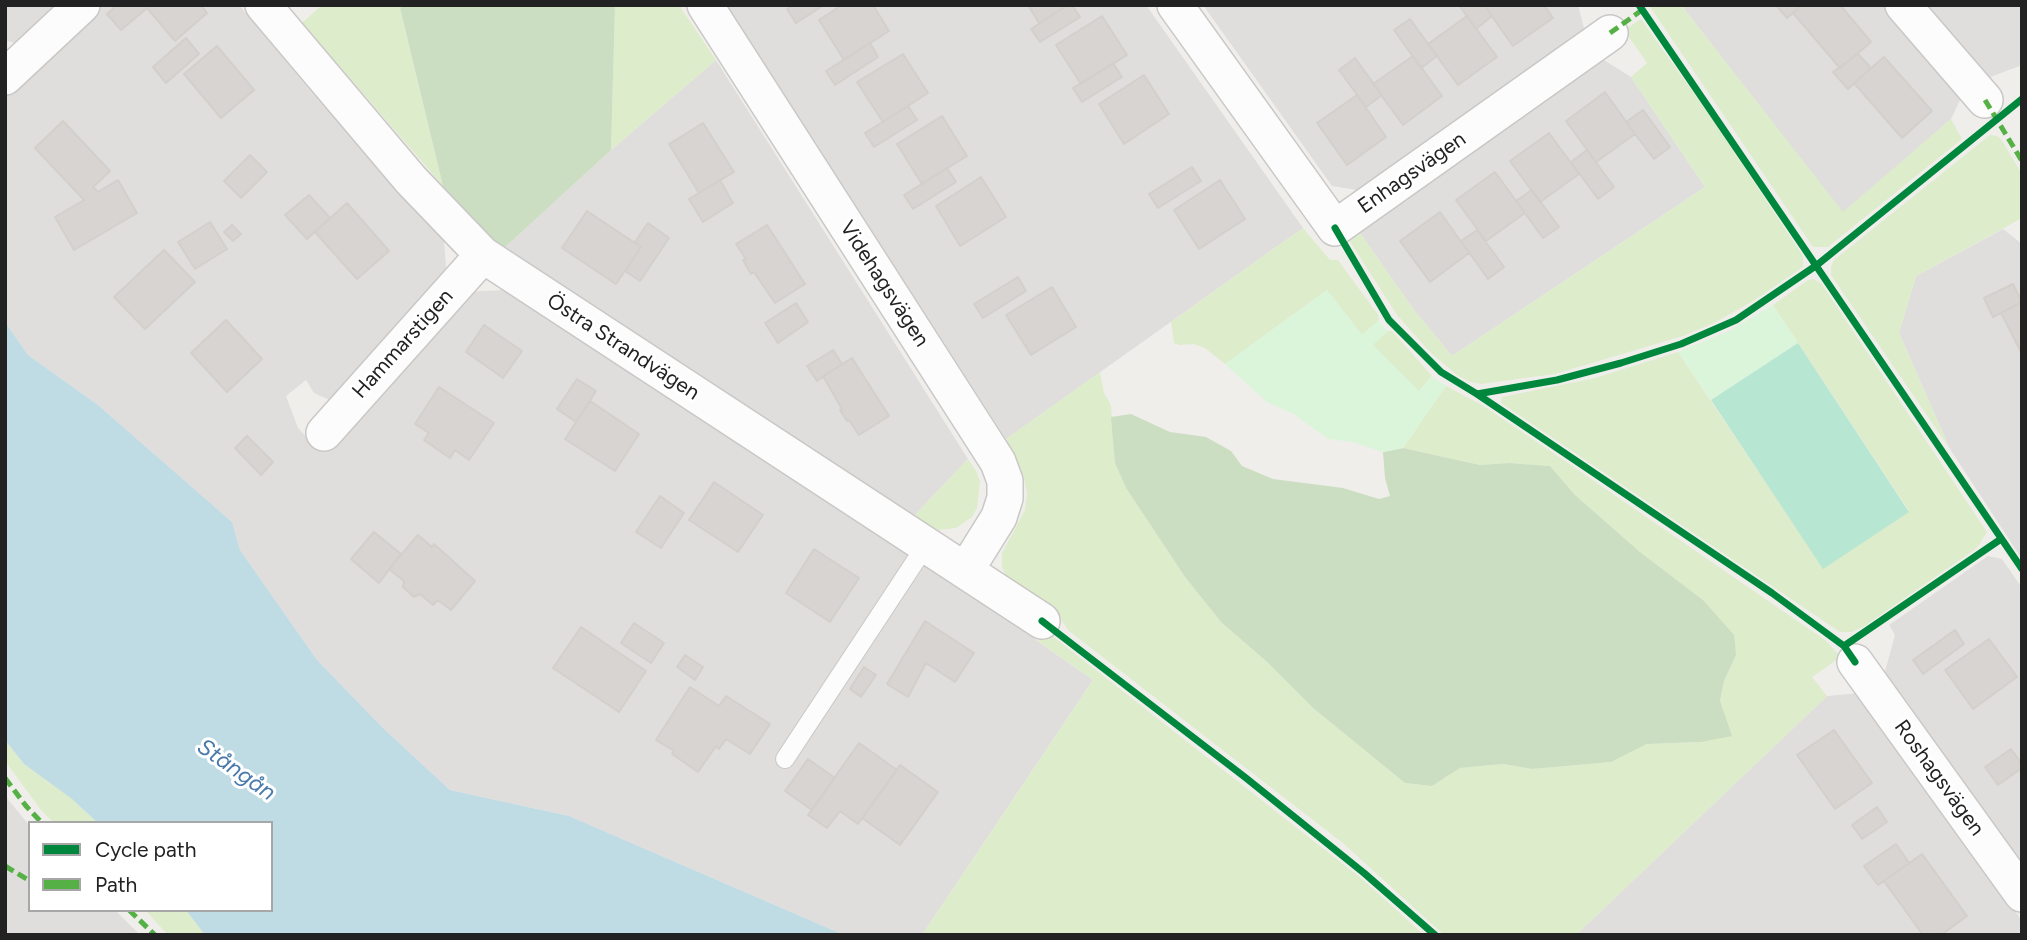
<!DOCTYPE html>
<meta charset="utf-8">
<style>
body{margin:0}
#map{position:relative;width:2027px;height:940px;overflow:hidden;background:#f0eeeb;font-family:Figtree,sans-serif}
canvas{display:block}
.frame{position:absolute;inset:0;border:7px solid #222;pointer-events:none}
.legend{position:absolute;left:28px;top:821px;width:245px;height:91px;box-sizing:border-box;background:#fff;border:2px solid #a7a7a7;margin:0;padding:9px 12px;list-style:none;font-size:21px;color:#222}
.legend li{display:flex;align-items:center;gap:14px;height:35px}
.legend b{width:35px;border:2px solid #a7a7a7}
</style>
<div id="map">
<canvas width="2027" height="940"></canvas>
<div class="frame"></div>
<ul class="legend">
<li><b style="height:9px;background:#00873e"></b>Cycle path</li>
<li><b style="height:9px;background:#55b145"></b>Path</li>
</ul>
</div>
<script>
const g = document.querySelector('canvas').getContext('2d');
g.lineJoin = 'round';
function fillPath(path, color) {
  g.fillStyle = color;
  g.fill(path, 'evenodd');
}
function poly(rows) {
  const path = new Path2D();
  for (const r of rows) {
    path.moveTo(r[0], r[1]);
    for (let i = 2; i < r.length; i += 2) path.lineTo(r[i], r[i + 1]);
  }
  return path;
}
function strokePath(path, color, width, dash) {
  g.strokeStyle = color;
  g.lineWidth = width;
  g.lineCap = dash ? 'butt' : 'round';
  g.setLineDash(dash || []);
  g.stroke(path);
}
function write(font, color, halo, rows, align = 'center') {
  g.font = font + ' Figtree,sans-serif';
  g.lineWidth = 6;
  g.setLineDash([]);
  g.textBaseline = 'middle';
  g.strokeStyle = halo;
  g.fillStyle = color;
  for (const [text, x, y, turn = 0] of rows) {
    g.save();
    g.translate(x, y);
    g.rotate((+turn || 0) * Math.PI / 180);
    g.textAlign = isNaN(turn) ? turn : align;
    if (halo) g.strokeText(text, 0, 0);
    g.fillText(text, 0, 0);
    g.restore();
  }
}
fillPath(poly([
 [5,5,64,5,20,45,5,40],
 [95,5,239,5,308,88,444,240,447,281,337,400,327,399,314,393,306,380,286,396,298,428,320,451,464,292,504,290,928,564,1093,680,922,935,844,935,569,816,450,790,384,729,317,660,240,550,232,522,98,405,28,355,5,322,5,88],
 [727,5,1146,5,1303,228,1006,439],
 [1203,5,1578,5,1585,32,1363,191,1332,186],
 [1681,5,1886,5,1962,96,1951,119,1843,213],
 [1924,5,2022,5,2022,65,1985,79],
 [1601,58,1631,77,1705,187,1452,356,1414,310,1360,233],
 [716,60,968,459,913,517,676,360,502,250,611,150],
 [2003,229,2022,244,2022,559,1950,449,1899,333,1916,276],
 [1988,556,2002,559,2022,588,2022,875,1884,675,1895,635,1889,625],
 [1860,693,2022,921,2022,935,1576,935,1827,696],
 [5,796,30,826,30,910,115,910,140,935,5,935]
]), '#dfdedc');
fillPath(poly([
 [322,5,405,5,400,9,443,186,302,23],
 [615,5,679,5,716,60,611,150],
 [1649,5,1681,5,1843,212,1951,119,1962,139,1828,247,1813,247],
 [1641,19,1712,119,1803,256,1803,267,1753,301,1716,322,1683,336,1555,374,1481,384,1470,382,1457,375,1430,352,1397,315,1349,240,1360,233,1414,310,1452,356,1705,187,1631,77,1647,63,1624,30],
 [1990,135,1997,136,2001,139,2022,174,2022,218,1916,276,1899,333,1950,449,1831,275,1831,267,1834,260],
 [1303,228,1330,260,1338,260,1379,316,1378,321,1362,335,1327,290,1225,364,1205,348,1194,344,1179,345,1174,343,1171,322],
 [1813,279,1821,283,1987,532,1977,548,1863,627,1851,632,1840,632,1501,403,1502,397,1595,378,1678,352,1823,568,1909,511,1773,305,1808,280],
 [1388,331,1392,331,1432,376,1419,391,1372,345],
 [1100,372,1104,393,1111,405,1115,463,1126,488,1185,577,1221,622,1267,662,1313,708,1405,783,1432,786,1460,768,1503,764,1532,769,1611,762,1647,744,1701,742,1720,701,1724,681,1736,655,1703,600,1640,552,1575,495,1550,466,1509,463,1480,465,1403,448,1446,386,1482,405,1562,459,1825,640,1841,657,1812,677,1827,696,1576,935,1444,935,1344,844,1069,631,1055,612,1007,578,1002,567,1002,553,1025,510,1027,493,1024,478,1006,439],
 [968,459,976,471,980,481,977,508,972,517,956,528,938,530,927,528,913,517],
 [1046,631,1362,879,1424,935,922,935,1093,680,1038,641],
 [5,740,24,764,72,799,98,823,54,823,41,810,5,761],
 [145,910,186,910,205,935,168,935]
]), '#ddeccb');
fillPath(poly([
 [405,5,615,6,611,150,502,250,443,186,400,8],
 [1131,414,1170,432,1206,437,1231,451,1242,466,1273,479,1343,488,1379,499,1390,496,1385,478,1383,452,1403,448,1480,465,1509,463,1550,466,1575,495,1640,552,1703,600,1734,635,1736,655,1724,681,1720,701,1732,736,1701,742,1647,744,1611,762,1532,769,1503,764,1460,768,1432,786,1405,783,1313,708,1267,662,1221,622,1185,577,1126,488,1115,463,1111,417]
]), '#cbdec1');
fillPath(poly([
 [1327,290,1362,335,1378,321,1388,331,1373,345,1419,391,1432,376,1446,386,1403,448,1383,452,1352,442,1328,439,1292,413,1268,403,1225,364],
 [1773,305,1798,343,1711,400,1678,352,1729,331]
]), '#daf5da');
fillPath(poly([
 [1798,343,1909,512,1823,569,1711,400]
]), '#b7e6d2');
fillPath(poly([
 [5,322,28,355,98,405,232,522,240,550,317,660,384,729,450,790,569,816,844,935,205,935,186,910,271,910,271,823,98,823,72,799,24,764,5,740]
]), '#bfdbe3');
const building = poly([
 [117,5,201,5,207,13,175,41,147,8,121,30,107,14,117,5],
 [793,5,824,5,796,23,787,9,793,5],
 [842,5,873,5,889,31,844,60,819,20,842,5],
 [1028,5,1068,5,1039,23,1028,5],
 [1068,5,1072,5,1080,17,1040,42,1031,29,1068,5],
 [1459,5,1484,5,1492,16,1476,29,1459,5],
 [1484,5,1544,5,1553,18,1513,46,1484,5],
 [1776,5,1802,5,1787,18,1776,5],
 [1802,5,1840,5,1871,42,1840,68,1793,13,1802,5],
 [1102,16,1127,55,1081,84,1056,45,1102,16],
 [1467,16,1497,57,1458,85,1428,44,1467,16],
 [1410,19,1437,56,1421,68,1394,30,1410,19],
 [186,38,199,54,166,83,153,67,186,38],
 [870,43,878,57,835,85,826,71,870,43],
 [217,46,254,90,221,118,184,74,217,46],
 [903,54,928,93,883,122,857,82,903,54],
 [1858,54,1871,68,1848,89,1833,72,1858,54],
 [1413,56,1442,96,1403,125,1373,84,1413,56],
 [1884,57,1932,111,1902,138,1854,83,1884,57],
 [1355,58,1382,95,1366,107,1339,70,1355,58],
 [1113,63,1122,77,1082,102,1073,88,1113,63],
 [1144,75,1169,114,1124,144,1099,104,1144,75],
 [1605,92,1635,134,1596,162,1566,121,1605,92],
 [1357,95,1386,137,1347,165,1317,123,1357,95],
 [908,106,917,120,874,147,865,133,908,106],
 [1643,110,1670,147,1654,159,1626,122,1643,110],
 [942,116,967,156,922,184,897,144,942,116],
 [63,121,110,171,93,187,98,192,118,180,137,213,74,250,55,217,84,200,35,148,63,121],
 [703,123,734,172,699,193,669,144,703,123],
 [1549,133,1579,174,1540,202,1510,161,1549,133],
 [1587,150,1614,187,1598,199,1571,162,1587,150],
 [250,155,267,172,241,198,224,181,250,155],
 [1192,167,1201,181,1158,208,1149,194,1192,167],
 [947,168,956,182,913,209,904,195,947,168],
 [1495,172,1525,213,1486,241,1456,200,1495,172],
 [981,177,1006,217,960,246,936,206,981,177],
 [720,180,733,203,703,222,689,199,720,180],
 [1220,180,1245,219,1199,249,1174,210,1220,180],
 [1532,190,1559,227,1543,238,1516,201,1532,190],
 [309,195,330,218,307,239,285,215,309,195],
 [347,203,389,251,357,279,315,232,347,203],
 [587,211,641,247,616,284,562,248,587,211],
 [1440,212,1469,253,1430,282,1400,241,1440,212],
 [210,222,227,249,195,269,178,242,210,222],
 [648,223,669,238,640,281,625,271,641,247,635,242,648,223],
 [232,225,241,234,233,241,224,232,232,225],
 [767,225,805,284,775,303,754,272,751,274,743,260,746,259,736,244,767,225],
 [1477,230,1504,267,1488,279,1461,241,1477,230],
 [164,250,195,282,145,329,114,297,164,250],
 [1018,277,1026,291,983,318,974,304,1018,277],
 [2013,284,2022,302,1993,317,1984,298,2013,284],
 [1052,287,1076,327,1031,355,1006,315,1052,287],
 [2022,302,2022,354,2001,313,2022,302],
 [796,303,808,322,778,343,765,323,796,303],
 [226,320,262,359,227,392,191,353,226,320],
 [484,325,522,351,503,378,466,352,484,325],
 [833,350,842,364,817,381,807,366,833,350],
 [852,358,889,416,859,435,849,420,847,421,840,410,842,409,823,376,852,358],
 [577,379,596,391,576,422,557,409,577,379],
 [439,387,494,423,469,460,455,450,450,458,424,440,429,433,415,424,439,387],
 [590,401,639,434,615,471,565,439,590,401],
 [247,436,273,462,261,475,235,448,247,436],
 [714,482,763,515,738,552,689,520,714,482],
 [660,496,684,513,661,548,636,532,660,496],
 [374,532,401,554,379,583,351,559,374,532],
 [418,535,432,547,434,544,475,581,451,610,438,600,433,605,420,594,414,597,403,587,404,581,389,569,418,535],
 [814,549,859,578,830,622,786,593,814,549],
 [925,621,974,653,955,682,926,663,908,697,887,684,925,621],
 [634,623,664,643,651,663,621,643,634,623],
 [581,627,646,671,619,712,553,668,581,627],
 [1955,630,1964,644,1923,674,1913,660,1955,630],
 [1989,639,2017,677,1973,709,1945,670,1989,639],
 [685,655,703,667,695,680,677,667,685,655],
 [864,667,876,675,861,697,850,689,864,667],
 [690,687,719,706,726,696,770,724,750,754,726,739,719,749,716,746,698,772,672,754,674,751,656,740,690,687],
 [1834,730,1872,783,1835,809,1797,755,1834,730],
 [859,743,897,770,858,824,840,811,827,828,808,815,859,743],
 [2011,749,2022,764,2022,768,1998,785,1985,767,2011,749],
 [808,759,835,778,812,810,785,791,808,759],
 [900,765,938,792,900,845,862,818,900,765],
 [1877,807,1887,822,1862,839,1852,825,1877,807],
 [1896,844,1909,863,1878,885,1864,866,1896,844],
 [1922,854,1967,916,1941,935,1923,935,1884,881,1922,854]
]);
fillPath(building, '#d7d4d2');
strokePath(building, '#d3d0cc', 2);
const lane = poly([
 [785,759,926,545]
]);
const street = poly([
 [263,5,411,180,483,255,1042,621],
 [705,5,998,462,1005,481,1005,498,999,517,966,570],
 [1175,5,1335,228,1610,33],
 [1903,5,1985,100],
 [5,77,82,5],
 [324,433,483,255],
 [1855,662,2022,894]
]);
strokePath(lane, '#c9c8c7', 20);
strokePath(street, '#c9c8c7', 38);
strokePath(lane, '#fdfcfc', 18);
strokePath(street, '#fdfcfc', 35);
strokePath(poly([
 [1610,33,1642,10],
 [1985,100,2022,161],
 [5,778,26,806,42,823],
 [5,866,30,881],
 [129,910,155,935]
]), '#55b145', 5, [10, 5]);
strokePath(poly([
 [1639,5,2022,569],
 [1335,228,1389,320,1441,372,1477,394,1772,593,1844,646,1855,662],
 [1477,394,1557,380,1621,363,1681,344,1736,320,1817,265,2022,99],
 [1042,621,1246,778,1364,873,1435,935],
 [1844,646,2001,539]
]), '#00873e', 7);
write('21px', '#222', '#fff', [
 ["Enhagsvägen",1412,173,-35],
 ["Videhagsvägen",884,284,57],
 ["Hammarstigen",403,344,-48],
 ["Östra Strandvägen",623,347,33],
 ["Roshagsvägen",1939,778,54]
]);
write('italic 23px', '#4a7aab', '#fff', [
 ["Stångån",236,770,35]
]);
</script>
